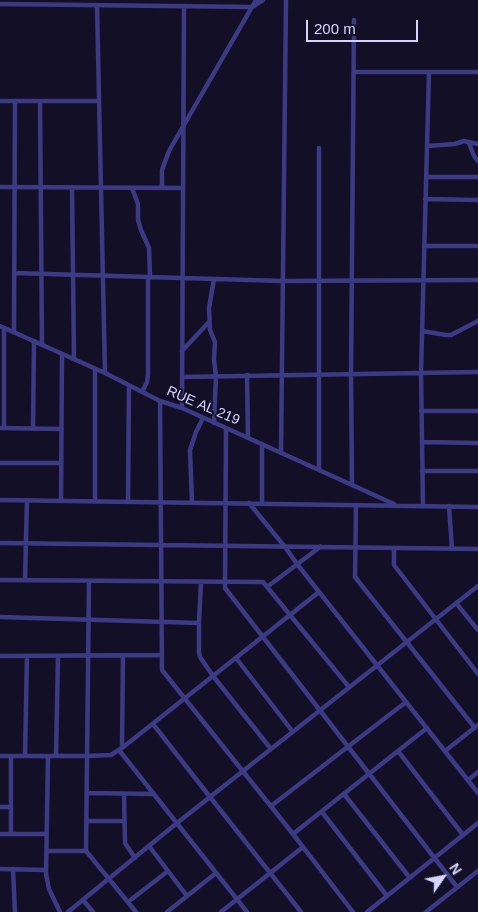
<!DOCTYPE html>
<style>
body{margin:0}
#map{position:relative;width:478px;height:912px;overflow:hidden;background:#130f26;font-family:Arial,sans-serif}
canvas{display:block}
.north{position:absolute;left:418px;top:852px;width:50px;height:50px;-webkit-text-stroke:4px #130f26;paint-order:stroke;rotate:57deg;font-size:14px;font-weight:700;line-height:20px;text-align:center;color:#d9d4ff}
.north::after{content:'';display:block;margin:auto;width:18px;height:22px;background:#d9d4ff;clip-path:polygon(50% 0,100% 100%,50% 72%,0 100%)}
.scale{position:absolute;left:306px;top:20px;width:112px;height:22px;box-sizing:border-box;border:2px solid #d9d4ff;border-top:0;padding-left:6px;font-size:15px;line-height:18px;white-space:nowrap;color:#d9d4ff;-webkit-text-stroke:4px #130f26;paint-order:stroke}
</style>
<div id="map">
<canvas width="478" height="912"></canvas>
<div class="north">N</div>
<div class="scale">200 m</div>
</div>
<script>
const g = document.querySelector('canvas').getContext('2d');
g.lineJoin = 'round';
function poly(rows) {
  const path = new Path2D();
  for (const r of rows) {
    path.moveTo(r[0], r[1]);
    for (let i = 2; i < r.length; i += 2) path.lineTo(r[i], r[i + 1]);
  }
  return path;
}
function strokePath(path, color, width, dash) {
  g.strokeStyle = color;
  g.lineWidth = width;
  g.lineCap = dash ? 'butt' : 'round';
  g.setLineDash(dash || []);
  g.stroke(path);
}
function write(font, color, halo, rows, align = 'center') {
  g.font = font + ' Arial,sans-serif';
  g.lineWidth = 4;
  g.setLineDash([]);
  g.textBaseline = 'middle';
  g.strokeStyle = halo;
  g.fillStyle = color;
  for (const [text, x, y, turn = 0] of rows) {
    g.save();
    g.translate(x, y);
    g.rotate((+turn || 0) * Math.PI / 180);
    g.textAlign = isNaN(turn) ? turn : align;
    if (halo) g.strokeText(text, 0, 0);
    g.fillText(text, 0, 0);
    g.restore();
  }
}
strokePath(poly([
 [0,4,252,7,263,0],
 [97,5,105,373],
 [354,72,478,72],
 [0,101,99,101],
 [40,101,42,345],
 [469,143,474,156,478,161],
 [427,146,455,144,464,141,478,144],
 [319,148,319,470],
 [426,177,478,177],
 [0,187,183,188],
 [72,187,74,359],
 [132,188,138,204,138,220,141,230,149,248,150,277],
 [161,188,162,185,162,170,169,151,256,0],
 [425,199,478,200],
 [424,246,478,246],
 [14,273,283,281,478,280],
 [214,279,209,308,210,330,215,342,214,360,216,376,214,423],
 [0,326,105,373,160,401,182,408,394,504],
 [422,331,446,335,451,335,478,321],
 [14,332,15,101],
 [182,351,209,322],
 [247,375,248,438],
 [182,377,478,372],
 [142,392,147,382,148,374,148,277],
 [160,401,162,670,293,834,353,912],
 [182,408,184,6],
 [421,411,478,411],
 [0,428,61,429],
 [4,428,4,328],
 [33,428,34,341],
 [226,428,225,588,457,887],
 [422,442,478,443],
 [281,453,286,0],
 [0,463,61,463],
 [422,471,478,471],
 [352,485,351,374,354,20],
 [0,500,478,507],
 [61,501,62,354],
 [95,501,95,369],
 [128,502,129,386],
 [192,503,190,450,196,432,203,418],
 [249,503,285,547,297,564,478,793],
 [262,504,262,444],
 [356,505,355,577,475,728],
 [423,506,421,372,429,72],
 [449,506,452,549],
 [0,543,478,549],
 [394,548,394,565,478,674],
 [0,580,263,582,349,687],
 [25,580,27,500],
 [89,581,86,851,136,912],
 [201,582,199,623,199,652,200,657,213,676,271,749],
 [267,587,320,547],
 [456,603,478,630],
 [0,617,199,623],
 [0,656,162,655],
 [236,658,293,732],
 [153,724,210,797,301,912],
 [122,748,123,655],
 [119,750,247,912],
 [398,751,463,835],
 [445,751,478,725],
 [0,756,87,756,111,755,122,748,319,592],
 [11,756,11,834],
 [25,756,27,656],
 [48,756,46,874,49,889,60,912],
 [56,756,58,656],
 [468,780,478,772],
 [87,793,154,794],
 [124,794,125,843,135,858],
 [344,794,410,878],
 [271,806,406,702],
 [0,807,11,807],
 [322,812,387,896],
 [86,821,124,821],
 [0,834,46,834],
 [293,834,427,728],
 [149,846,187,896],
 [47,851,86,851],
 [0,869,46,870],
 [13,869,15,912],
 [83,900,93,912],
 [128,902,168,871],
 [68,912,177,823,478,586],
 [167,912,216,873],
 [221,912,303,847],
 [367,912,478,823],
 [426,912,478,871]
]), '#3d3a85', 4.5);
write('14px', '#d9d4ff', '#130f26', [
 ["RUE AL 219",203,406,23]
]);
</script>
